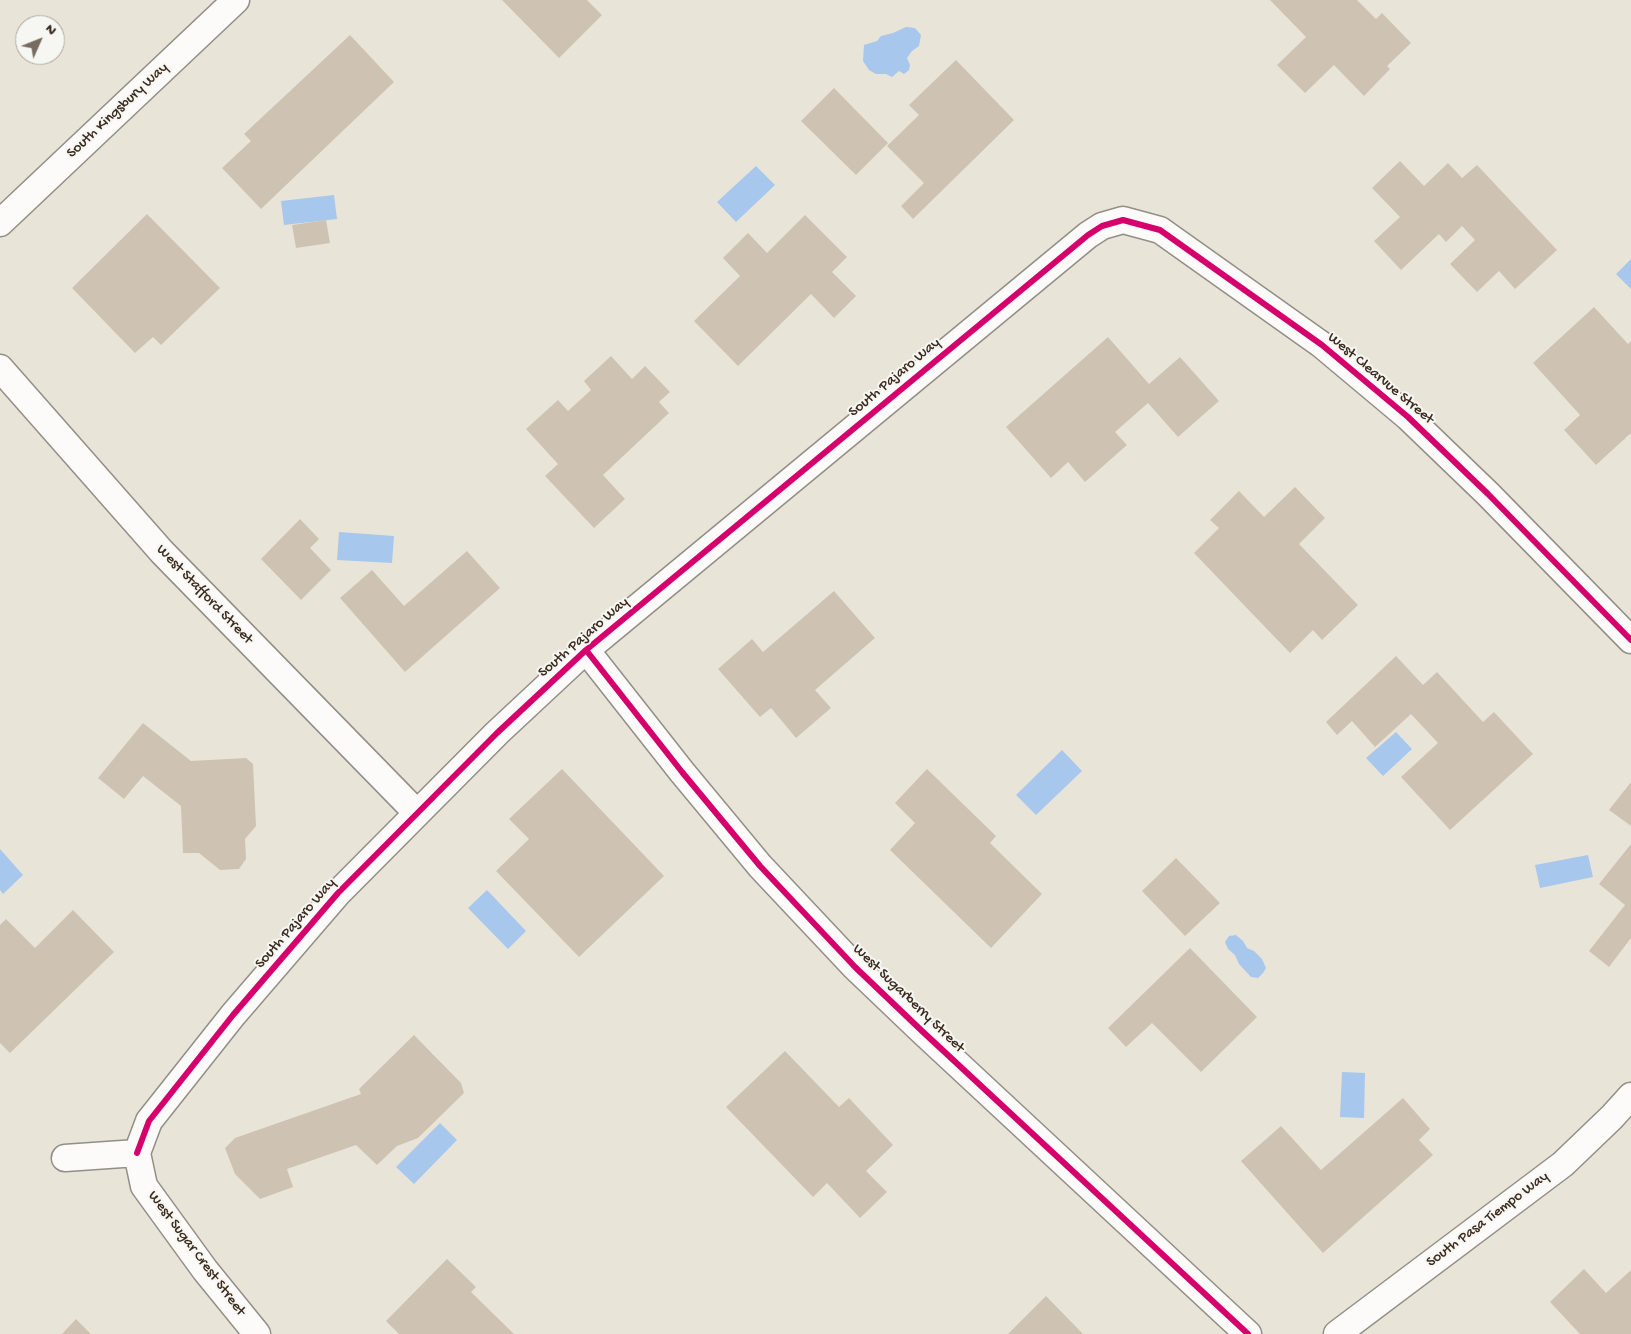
<!DOCTYPE html>
<style>
body{margin:0}
#map{position:relative;width:1631px;height:1334px;overflow:hidden;background:#e9e4d8;font-family:"Gochi Hand",sans-serif}
canvas{display:block}
.north{position:absolute;left:15px;top:15px;width:50px;height:50px;box-sizing:border-box;background:#f6f6f2;border:1px solid #aba49d;border-radius:50%;rotate:46deg;font-size:14px;font-weight:700;line-height:20px;text-align:center;color:#3b2a1e}
.north::after{content:'';display:block;margin:auto;width:18px;height:22px;background:#786b5f;clip-path:polygon(50% 0,100% 100%,50% 72%,0 100%)}
</style>
<div id="map">
<canvas width="1631" height="1334"></canvas>
<div class="north">N</div>
</div>
<script>
const g = document.querySelector('canvas').getContext('2d');
g.lineJoin = 'round';
function fillPath(path, color) {
  g.fillStyle = color;
  g.fill(path, 'evenodd');
}
function poly(rows) {
  const path = new Path2D();
  for (const r of rows) {
    path.moveTo(r[0], r[1]);
    for (let i = 2; i < r.length; i += 2) path.lineTo(r[i], r[i + 1]);
  }
  return path;
}
function strokePath(path, color, width, dash) {
  g.strokeStyle = color;
  g.lineWidth = width;
  g.lineCap = dash ? 'butt' : 'round';
  g.setLineDash(dash || []);
  g.stroke(path);
}
function write(font, color, halo, rows, align = 'center') {
  g.font = font + ' "Gochi Hand",sans-serif';
  g.lineWidth = 4;
  g.setLineDash([]);
  g.textBaseline = 'middle';
  g.strokeStyle = halo;
  g.fillStyle = color;
  for (const [text, x, y, turn = 0] of rows) {
    g.save();
    g.translate(x, y);
    g.rotate((+turn || 0) * Math.PI / 180);
    g.textAlign = isNaN(turn) ? turn : align;
    if (halo) g.strokeText(text, 0, 0);
    g.fillText(text, 0, 0);
    g.restore();
  }
}
fillPath(poly([
 [906,27,915,28,921,35,919,46,912,51,907,58,910,65,909,70,904,74,899,71,892,77,886,74,876,74,869,70,863,61,864,45,877,41,881,36,893,33],
 [756,166,775,185,736,222,717,202],
 [334,195,337,219,284,225,281,201],
 [1631,259,1631,289,1616,274],
 [339,532,394,536,392,563,337,560],
 [1396,732,1412,749,1383,776,1366,758],
 [1062,750,1082,771,1036,815,1016,795],
 [0,849,23,875,3,894,0,890],
 [1588,855,1593,877,1540,888,1535,865],
 [487,890,526,931,508,949,468,908],
 [1236,935,1243,941,1247,948,1254,951,1262,959,1266,968,1263,973,1258,978,1251,977,1239,964,1235,955,1228,949,1225,942,1229,936],
 [1342,1072,1365,1073,1364,1118,1340,1117],
 [440,1123,457,1140,414,1184,396,1167]
]), '#a7c7ed');
fillPath(poly([
 [502,0,587,0,602,15,559,58],
 [1270,0,1357,0,1376,19,1382,13,1411,43,1387,66,1390,69,1364,96,1334,65,1305,93,1277,65,1306,37],
 [350,35,394,82,261,209,222,168,251,141,244,134],
 [956,60,1014,120,913,219,901,206,924,183,887,146,919,115,909,105],
 [834,88,888,143,856,175,801,121],
 [1400,161,1424,186,1448,163,1462,178,1477,165,1557,250,1515,289,1499,271,1477,292,1450,264,1475,240,1462,226,1446,242,1439,234,1401,270,1374,241,1400,217,1372,188],
 [147,214,220,288,161,345,153,337,135,353,72,288],
 [805,215,847,257,832,272,856,296,834,318,811,294,738,366,694,321,740,276,723,258,748,233,767,253],
 [326,220,330,243,296,248,292,225],
 [1594,307,1628,344,1631,341,1631,433,1596,465,1564,430,1580,415,1533,363],
 [1108,337,1149,384,1180,357,1219,401,1178,437,1148,403,1115,432,1127,445,1085,482,1068,462,1051,478,1006,427],
 [611,356,632,379,645,366,670,392,659,402,669,413,603,475,625,499,594,528,545,476,558,464,526,429,558,400,568,411,591,390,584,381],
 [1295,487,1325,518,1299,544,1358,605,1322,640,1313,630,1290,653,1194,553,1219,528,1210,520,1239,491,1264,517],
 [300,519,319,539,310,548,331,570,301,600,261,559],
 [467,551,500,588,405,672,340,598,372,570,404,606],
 [834,591,875,638,815,690,831,708,796,738,771,708,760,717,718,669,752,639,763,652],
 [1396,656,1423,685,1437,672,1483,722,1494,712,1533,754,1450,830,1401,777,1438,743,1411,714,1375,747,1352,721,1337,735,1326,722],
 [143,723,191,761,246,758,253,764,256,826,245,839,246,859,239,869,220,870,199,853,183,853,181,806,143,776,124,799,98,778],
 [562,769,664,876,579,957,496,871,529,839,509,819],
 [927,769,996,836,990,843,1042,894,991,948,890,850,915,823,895,803],
 [1631,782,1631,826,1609,810],
 [1631,844,1631,938,1609,967,1589,951,1625,905,1599,884],
 [1176,858,1220,903,1185,936,1142,891],
 [73,910,114,952,10,1053,0,1043,0,925,6,919,35,948],
 [1190,948,1257,1017,1201,1072,1152,1023,1126,1047,1108,1028],
 [414,1035,461,1083,464,1093,418,1138,397,1146,377,1165,356,1145,287,1169,293,1187,260,1199,235,1174,225,1148,235,1138,361,1094,359,1089],
 [785,1051,839,1107,849,1098,893,1145,866,1171,887,1192,860,1218,827,1183,813,1197,726,1107],
 [1403,1098,1430,1129,1419,1140,1433,1155,1323,1253,1241,1161,1281,1126,1321,1170],
 [447,1259,476,1287,471,1292,514,1334,399,1334,386,1321],
 [1584,1269,1606,1293,1631,1270,1631,1334,1580,1334,1550,1302],
 [1046,1296,1083,1334,1008,1334],
 [76,1319,91,1334,62,1334]
]), '#cec3b3');
const minor = poly([
 [0,223,236,0],
 [0,368,162,552,417,813],
 [586,650,682,772,760,866,855,967,922,1031,1248,1334],
 [137,1153,149,1121,233,1015,338,893,497,733,586,650,1088,235,1102,226,1123,220,1160,230,1322,345,1408,417,1488,494,1631,640],
 [65,1158,137,1153,144,1186,205,1270,257,1334],
 [1337,1334,1563,1164,1612,1117,1631,1096]
]);
strokePath(minor, '#938e86', 29);
strokePath(minor, '#fcfbf9', 26);
strokePath(poly([
 [586,650,682,772,760,866,855,967,922,1031,1248,1334],
 [137,1153,149,1121,233,1015,338,893,497,733,586,650,1088,235,1102,226,1123,220,1160,230,1322,345,1408,417,1488,494,1631,640]
]), '#d6006c', 6);
write('15px', '#3b2a1e', '#f6f6f2', [
 ["South Kingsbury Way",118,111,-43],
 ["South Pajaro Way",895,378,-40],
 ["West Clearvue Street",1380,379,40],
 ["West Stafford Street",204,595,46],
 ["South Pajaro Way",584,638,-41],
 ["South Pajaro Way",296,924,-49],
 ["West Sugarberry Street",908,999,44],
 ["South Pasa Tiempo Way",1488,1220,-37],
 ["West Sugar Crest Street",196,1254,53]
]);
</script>
